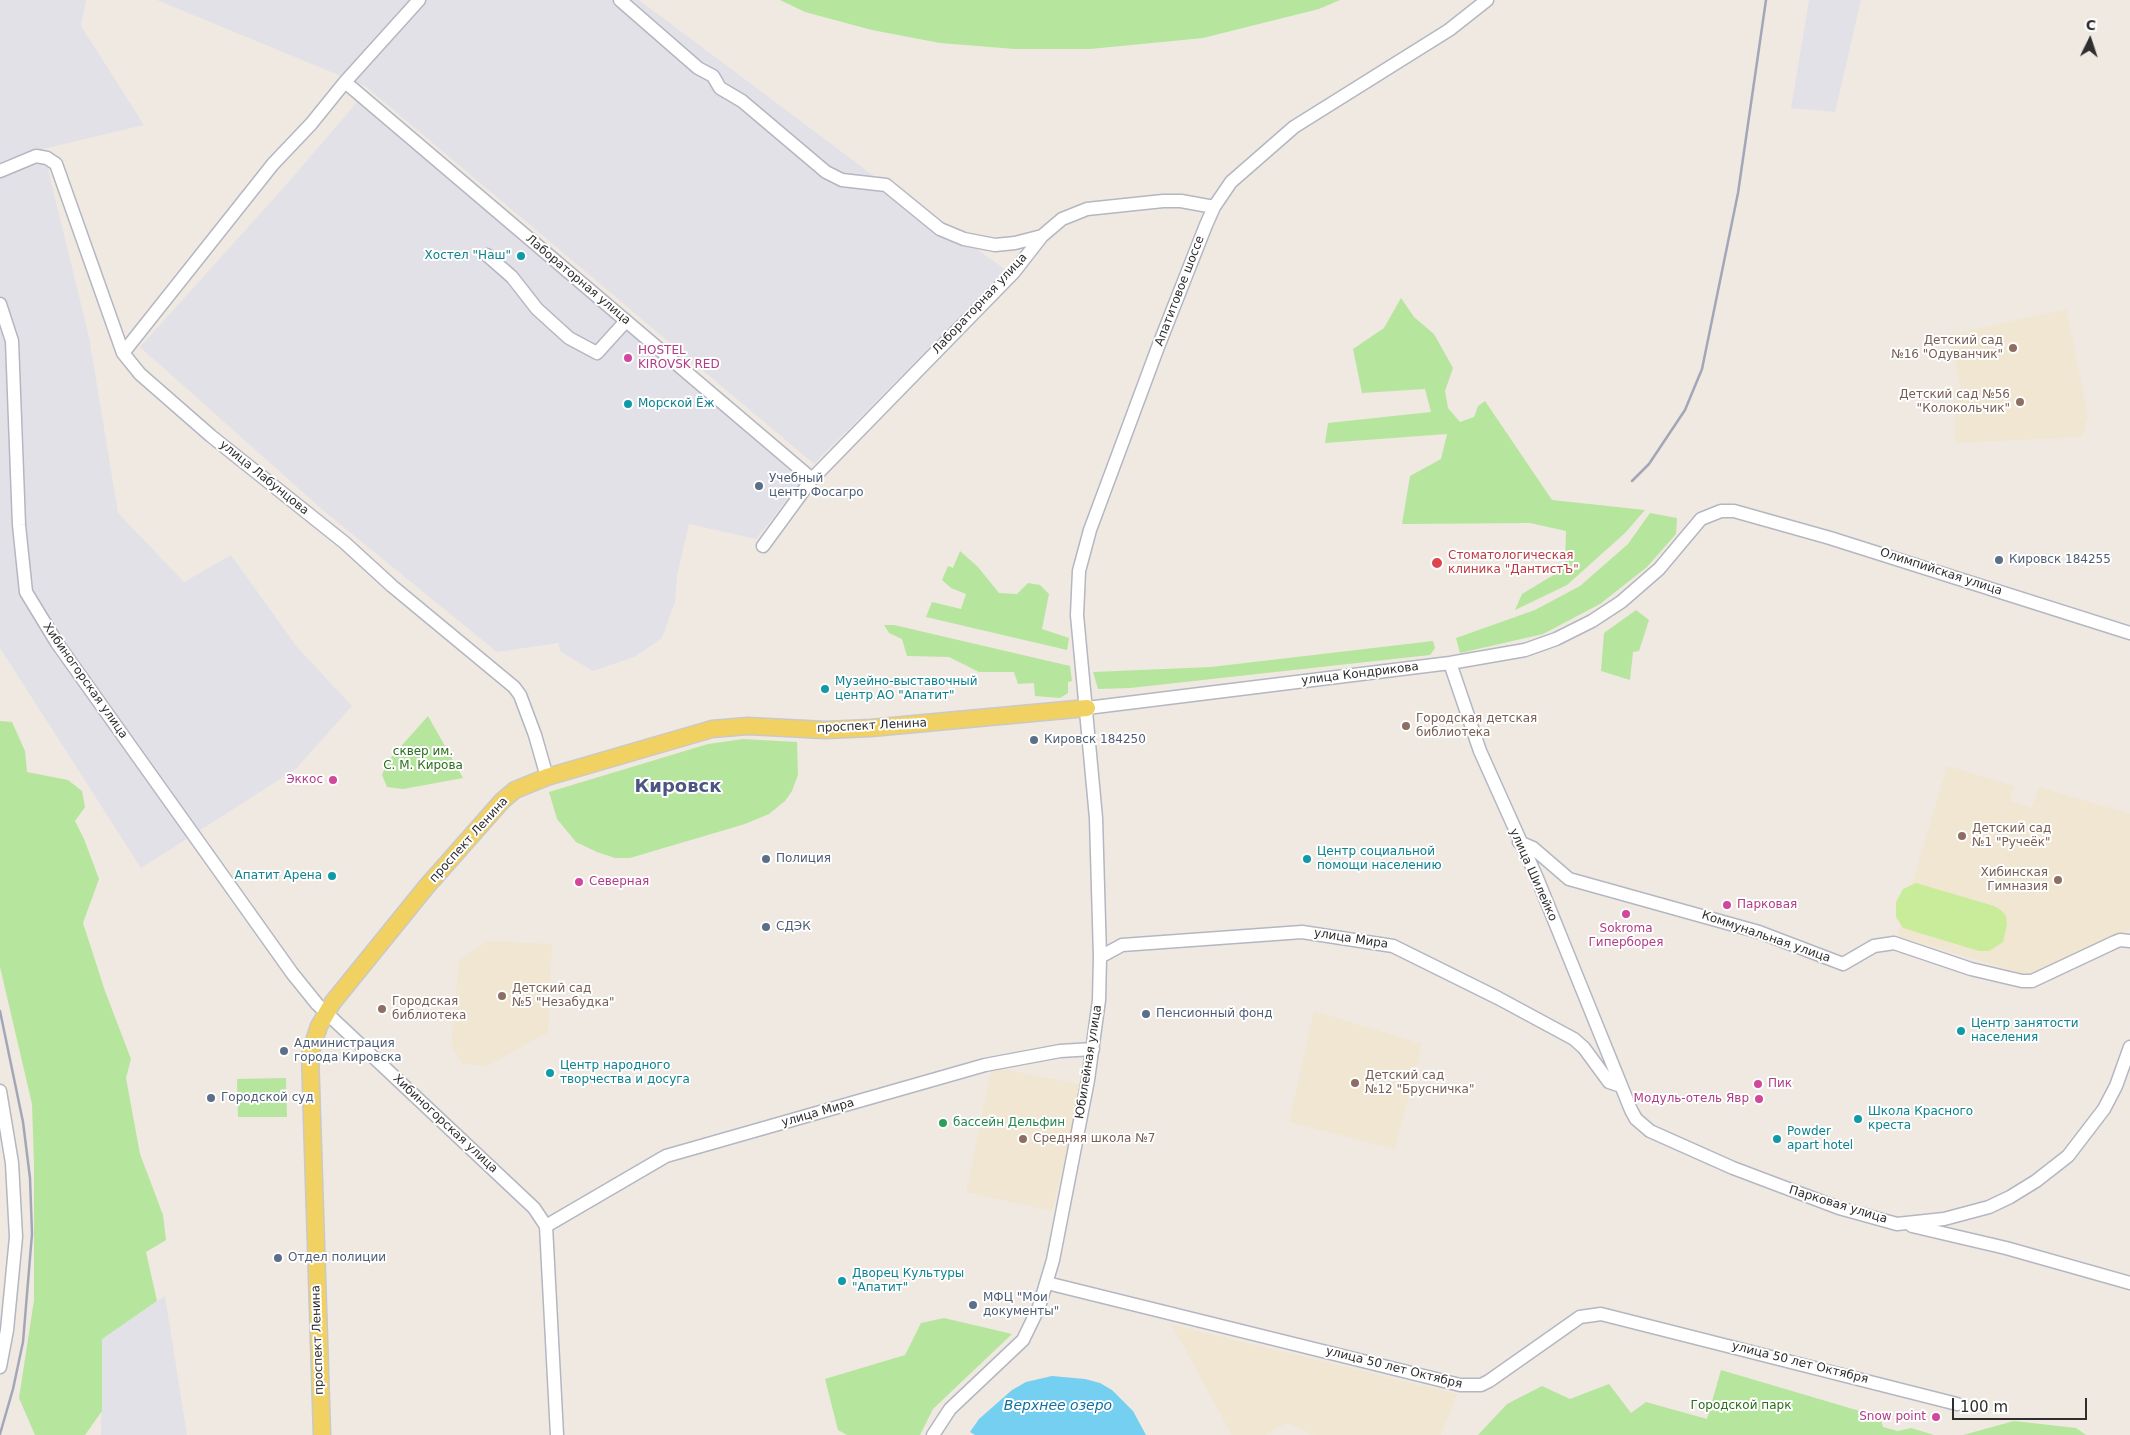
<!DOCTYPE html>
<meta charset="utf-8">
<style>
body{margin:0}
#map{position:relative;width:2130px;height:1435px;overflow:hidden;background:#efe9e1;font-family:"DejaVu Sans",sans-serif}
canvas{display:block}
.north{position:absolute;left:2065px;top:15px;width:50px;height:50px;-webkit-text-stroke:4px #fff;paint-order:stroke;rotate:4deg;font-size:14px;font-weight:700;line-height:20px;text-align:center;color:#2e2e2e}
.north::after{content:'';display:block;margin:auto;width:18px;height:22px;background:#2e2e2e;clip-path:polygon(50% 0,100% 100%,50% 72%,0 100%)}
.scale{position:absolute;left:1952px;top:1398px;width:135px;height:22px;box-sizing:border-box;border:2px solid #2e2e2e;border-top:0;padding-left:6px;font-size:15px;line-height:18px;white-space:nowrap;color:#2e2e2e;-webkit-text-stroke:4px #fff;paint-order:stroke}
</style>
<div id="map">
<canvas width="2130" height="1435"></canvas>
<div class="north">С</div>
<div class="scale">100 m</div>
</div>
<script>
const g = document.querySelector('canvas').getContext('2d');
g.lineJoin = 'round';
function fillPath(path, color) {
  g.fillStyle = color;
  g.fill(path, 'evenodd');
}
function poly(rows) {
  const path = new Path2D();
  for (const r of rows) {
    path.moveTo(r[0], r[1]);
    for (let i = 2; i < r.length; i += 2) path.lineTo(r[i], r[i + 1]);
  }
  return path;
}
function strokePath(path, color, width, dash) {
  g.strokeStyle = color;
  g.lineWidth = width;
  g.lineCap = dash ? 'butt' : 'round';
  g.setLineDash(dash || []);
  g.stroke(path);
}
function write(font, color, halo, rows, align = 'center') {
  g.font = font + ' "DejaVu Sans",sans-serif';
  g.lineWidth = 4;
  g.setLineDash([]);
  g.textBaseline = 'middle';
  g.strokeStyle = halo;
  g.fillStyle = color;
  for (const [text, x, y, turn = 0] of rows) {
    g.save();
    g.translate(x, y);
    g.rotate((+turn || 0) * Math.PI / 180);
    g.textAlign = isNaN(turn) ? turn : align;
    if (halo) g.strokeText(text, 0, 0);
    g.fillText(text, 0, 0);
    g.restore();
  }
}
fillPath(poly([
 [0,0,86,0,81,26,144,125,43,149,89,337,118,513,184,582,231,555,297,647,352,706,296,769,141,868,0,648],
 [157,0,639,0,886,185,1006,270,814,464,365,86],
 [1809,0,1861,0,1835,112,1791,108],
 [358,101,804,478,756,539,689,524,677,575,675,602,662,638,634,657,593,671,561,652,558,643,497,652,325,512,140,347,286,185],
 [165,1296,187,1435,101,1435,102,1338]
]), '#e3e1e8');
fillPath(poly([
 [2066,309,2088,415,2082,437,1955,443,1954,390,1961,387,1949,335],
 [1947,766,2014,786,2010,801,2032,808,2039,787,2130,814,2130,929,2027,975,1897,936],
 [487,941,552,944,548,1032,487,1066,462,1064,451,1044,459,960],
 [1314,1011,1422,1044,1395,1149,1289,1122],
 [992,1067,1083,1085,1052,1211,966,1192],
 [1172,1325,1457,1394,1441,1435,1314,1435,1287,1423,1265,1435,1232,1435]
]), '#f0e6d1');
fillPath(poly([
 [780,0,1340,0,1319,9,1203,38,1090,49,1015,49,940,43,872,30,805,12],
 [1401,298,1414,317,1434,334,1453,368,1445,391,1448,408,1460,422,1474,417,1478,406,1485,401,1552,500,1645,510,1625,533,1567,585,1515,610,1522,594,1565,568,1566,531,1530,523,1402,524,1410,476,1441,459,1447,434,1325,443,1328,423,1431,412,1425,389,1362,393,1353,349,1384,328],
 [1650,513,1677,518,1676,534,1647,567,1600,604,1543,634,1460,653,1456,638,1535,610,1580,586,1628,544],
 [960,551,978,567,999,593,1017,594,1028,583,1040,585,1049,594,1042,629,1069,638,1067,650,926,617,932,602,961,609,966,594,951,588,942,580,948,566,953,568],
 [1636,610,1649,620,1639,651,1633,652,1630,680,1601,671,1604,633],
 [884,625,894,625,1070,666,1072,681,1068,682,1068,693,1060,698,1035,696,1034,683,1018,684,1014,672,979,672,949,657,907,656,902,639,889,633],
 [1433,641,1435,648,1430,655,1130,688,1098,689,1093,672,1211,667],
 [428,716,463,778,403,789,387,787,382,775,387,762],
 [0,721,12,722,25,751,27,772,68,780,82,791,85,807,75,821,84,839,99,879,83,923,105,991,131,1059,126,1078,140,1154,163,1215,166,1240,146,1252,157,1301,102,1339,102,1411,85,1435,35,1435,19,1398,34,1300,34,1165,32,1104,0,967],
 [743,739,797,742,798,775,792,791,785,801,769,814,745,824,630,858,615,858,597,852,576,842,557,819,549,792,708,744],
 [286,1078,287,1117,238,1117,237,1079],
 [944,1318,1012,1334,933,1409,920,1435,847,1435,838,1430,825,1379,905,1355,921,1323],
 [1721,1370,1880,1417,1883,1427,1898,1431,1911,1428,1934,1435,1478,1435,1507,1404,1542,1386,1570,1399,1609,1384,1631,1413,1646,1402,1707,1419],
 [2014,1421,2076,1428,2086,1435,1963,1435]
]), '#b6e59e');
fillPath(poly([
 [1916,883,1994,906,2001,910,2006,916,2007,925,2003,942,1989,951,1979,951,1903,928,1896,917,1896,902,1903,889]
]), '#c9ec9a');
fillPath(poly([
 [1052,1376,1085,1379,1100,1383,1112,1390,1133,1411,1146,1435,975,1435,970,1432,979,1419,1012,1390,1026,1382]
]), '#75cff0');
const minor = poly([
 [620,0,698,68,713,76,720,88,742,101,826,172,842,180,886,185,940,229,964,239,995,245,1015,243,1042,236],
 [345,82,812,479],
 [0,171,36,156,47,158,56,164,123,353,140,374,211,436,345,543,392,586,514,687,520,695,535,735,547,777],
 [487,255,512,277,537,309,569,338,597,353,626,321],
 [0,304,12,341,19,525,26,592,57,643,292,973,317,1004,534,1208,546,1226,557,1435],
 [123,353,273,164,311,124,345,82,419,0],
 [763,546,812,479,1014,272,1042,236,1062,219,1087,209,1163,201,1181,201,1214,207],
 [1450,663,1480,751,1537,878,1631,1110,1636,1119,1650,1131,1733,1168,1839,1208,1897,1224,1944,1219,1989,1207,2010,1197,2036,1181,2068,1156,2104,1109,2116,1086,2130,1047],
 [1087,708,1450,663,1525,650,1556,639,1592,621,1621,602,1659,569,1701,519,1721,511,1734,511,1830,538,2130,633],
 [1519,842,1533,848,1569,879,1759,932,1843,964,1874,946,1894,943,1971,969,2022,981,2032,981,2115,942,2120,940,2130,941],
 [1100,957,1122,945,1302,932,1393,946,1498,998,1574,1039,1584,1048,1609,1082,1621,1086],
 [0,1091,12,1163,16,1237,7,1330,0,1367],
 [546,1226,666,1156,985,1065,1060,1051,1093,1049],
 [1912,1226,2006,1248,2130,1283],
 [1047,1283,1460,1385,1481,1385,1489,1381,1580,1317,1601,1314,1957,1404],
 [933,1435,950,1409,1023,1340,1039,1307,1053,1260,1088,1080,1099,1000,1100,957,1096,818,1077,615,1079,571,1090,530,1158,347,1206,225,1214,207,1231,182,1294,127,1449,30,1487,0]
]);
const major = poly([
 [322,1435,310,1054,319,1026,333,1002,427,886,502,801,515,790,547,777,712,729,748,726,825,730,871,728,1087,708]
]);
strokePath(minor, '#b4b7c1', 15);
strokePath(major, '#c9c9c9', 19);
strokePath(minor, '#fff', 12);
strokePath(major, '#f2d163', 16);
strokePath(poly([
 [1632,481,1649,464,1685,410,1702,369,1738,193,1766,0],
 [0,1011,23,1122,30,1178,32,1234,23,1342,13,1389,0,1434]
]), '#a3a6b8', 2.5);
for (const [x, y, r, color] of [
 [521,256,5,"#0f9aa8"],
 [2013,348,5,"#8d6e63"],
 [628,358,5,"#d1479c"],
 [2020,402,5,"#8d6e63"],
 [628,404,5,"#0f9aa8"],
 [759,486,5,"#5c6f8a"],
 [1999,560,5,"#5c6f8a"],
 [1437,563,6,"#e0444e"],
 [825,689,5,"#0f9aa8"],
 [1406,726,5,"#8d6e63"],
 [1034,740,5,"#5c6f8a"],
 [333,780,5,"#d1479c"],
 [1962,836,5,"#8d6e63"],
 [766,859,5,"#5c6f8a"],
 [1307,859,5,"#0f9aa8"],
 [332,876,5,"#0f9aa8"],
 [2058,880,5,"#8d6e63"],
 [579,882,5,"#d1479c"],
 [1727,905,5,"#d1479c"],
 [1626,914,5,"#d1479c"],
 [766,927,5,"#5c6f8a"],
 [502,996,5,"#8d6e63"],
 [382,1009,5,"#8d6e63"],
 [1146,1014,5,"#5c6f8a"],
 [1961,1031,5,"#0f9aa8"],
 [284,1051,5,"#5c6f8a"],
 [550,1073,5,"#0f9aa8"],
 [1355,1083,5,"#8d6e63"],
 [1758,1084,5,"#d1479c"],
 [211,1098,5,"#5c6f8a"],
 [1759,1099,5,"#d1479c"],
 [1858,1119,5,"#0f9aa8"],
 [943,1123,5,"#2e9e5b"],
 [1023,1139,5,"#8d6e63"],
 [1777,1139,5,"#0f9aa8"],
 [278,1258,5,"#5c6f8a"],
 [842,1281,5,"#0f9aa8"],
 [973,1305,5,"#5c6f8a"],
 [1936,1417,5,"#d1479c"]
]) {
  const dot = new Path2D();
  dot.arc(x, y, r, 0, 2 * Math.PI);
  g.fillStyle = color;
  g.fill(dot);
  strokePath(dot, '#fff', 2);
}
write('12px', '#0d838f', '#fff', [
 ["Хостел \"Наш\"",511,256,"right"],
 ["Морской Ёж",638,404],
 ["Музейно-выставочный",835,682],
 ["центр АО \"Апатит\"",835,696],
 ["Центр социальной",1317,852],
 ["помощи населению",1317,866],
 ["Апатит Арена",322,876,"right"],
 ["Центр занятости",1971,1024],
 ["населения",1971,1038],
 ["Центр народного",560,1066],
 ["творчества и досуга",560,1080],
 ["Школа Красного",1868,1112],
 ["креста",1868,1126],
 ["Powder",1787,1132],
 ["apart hotel",1787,1146],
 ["Дворец Культуры",852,1274],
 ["\"Апатит\"",852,1288]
], 'left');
write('12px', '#2e2e2e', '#fff', [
 ["Лабораторная улица",578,280,40],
 ["Апатитовое шоссе",1180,291,-69],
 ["Лабораторная улица",980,304,-47],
 ["улица Лабунцова",264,478,39],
 ["Олимпийская улица",1941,572,18],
 ["улица Кондрикова",1360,674,-7],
 ["Хибиногорская улица",85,681,55],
 ["проспект Ленина",872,726,-3],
 ["проспект Ленина",469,840,-48],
 ["улица Шилейко",1533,875,66],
 ["Коммунальная улица",1766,937,19],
 ["улица Мира",1351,939,9],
 ["Юбилейная улица",1089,1062,-81],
 ["улица Мира",818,1113,-16],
 ["Хибиногорская улица",445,1124,43],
 ["Парковая улица",1838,1205,17],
 ["проспект Ленина",318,1340,-92],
 ["улица 50 лет Октября",1800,1363,14],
 ["улица 50 лет Октября",1394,1368,14]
]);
write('12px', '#785e54', '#fff', [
 ["Детский сад",2003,341,"right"],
 ["№16 \"Одуванчик\"",2003,355,"right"],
 ["Детский сад №56",2010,395,"right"],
 ["\"Колокольчик\"",2010,409,"right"],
 ["Городская детская",1416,719],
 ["библиотека",1416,733],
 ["Детский сад",1972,829],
 ["№1 \"Ручеёк\"",1972,843],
 ["Хибинская",2048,873,"right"],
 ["Гимназия",2048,887,"right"],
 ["Детский сад",512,989],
 ["№5 \"Незабудка\"",512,1003],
 ["Городская",392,1002],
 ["библиотека",392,1016],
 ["Детский сад",1365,1076],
 ["№12 \"Брусничка\"",1365,1090],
 ["Средняя школа №7",1033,1139]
], 'left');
write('12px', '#b23c85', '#fff', [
 ["HOSTEL",638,351],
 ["KIROVSK RED",638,365],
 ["Эккос",323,780,"right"],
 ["Северная",589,882],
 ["Парковая",1737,905],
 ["Sokroma",1626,929,"center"],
 ["Гиперборея",1626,943,"center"],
 ["Пик",1768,1084],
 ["Модуль-отель Явр",1749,1099,"right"],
 ["Snow point",1926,1417,"right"]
], 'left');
write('12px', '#4e5e75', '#fff', [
 ["Учебный",769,479],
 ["центр Фосагро",769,493],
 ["Кировск 184255",2009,560],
 ["Кировск 184250",1044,740],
 ["Полиция",776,859],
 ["СДЭК",776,927],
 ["Пенсионный фонд",1156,1014],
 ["Администрация",294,1044],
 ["города Кировска",294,1058],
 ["Городской суд",221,1098],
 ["Отдел полиции",288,1258],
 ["МФЦ \"Мои",983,1298],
 ["документы\"",983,1312]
], 'left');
write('12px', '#be3a42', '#fff', [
 ["Стоматологическая",1448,556],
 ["клиника \"ДантистЪ\"",1448,570]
], 'left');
write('12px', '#2c6e1b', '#fff', [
 ["сквер им.",423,752],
 ["С. М. Кирова",423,766],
 ["Городской парк",1741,1406]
]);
write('12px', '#27864d', '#fff', [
 ["бассейн Дельфин",953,1123]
], 'left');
write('italic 14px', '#0d6fa3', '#fff', [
 ["Верхнее озеро",1058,1406]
]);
write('bold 18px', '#4d5680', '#fff', [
 ["Кировск",678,787]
]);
</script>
